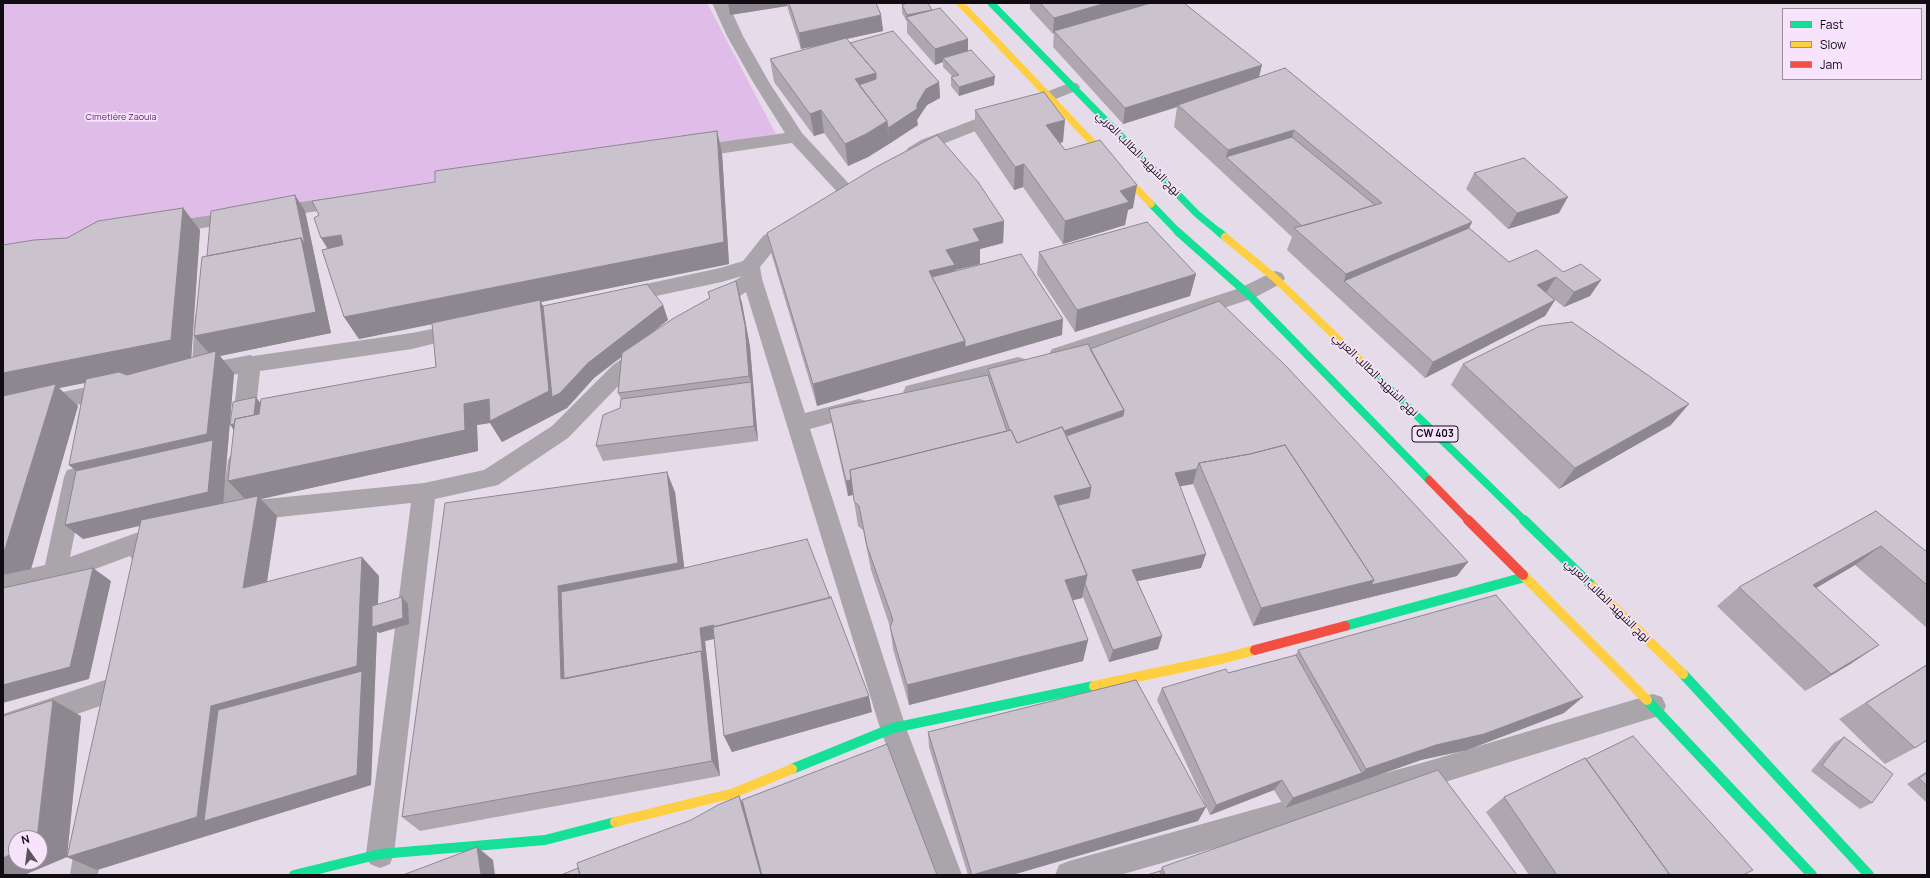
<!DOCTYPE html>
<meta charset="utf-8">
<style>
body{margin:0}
#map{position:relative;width:1930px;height:878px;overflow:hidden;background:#e6dce9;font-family:Manrope,sans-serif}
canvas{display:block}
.frame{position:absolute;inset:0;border:4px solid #110b12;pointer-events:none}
.legend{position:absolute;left:1782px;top:8px;width:140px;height:72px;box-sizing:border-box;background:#f7e4fc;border:1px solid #9b8d9e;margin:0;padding:5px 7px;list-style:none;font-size:12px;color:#110b12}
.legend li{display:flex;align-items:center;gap:8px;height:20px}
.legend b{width:20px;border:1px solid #9b8d9e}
.north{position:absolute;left:8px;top:830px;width:40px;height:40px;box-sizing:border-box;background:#f7e4fc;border:1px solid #9b8d9e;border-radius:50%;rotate:346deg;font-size:11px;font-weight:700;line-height:16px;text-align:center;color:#110b12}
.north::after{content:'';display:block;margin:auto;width:14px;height:18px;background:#5c545d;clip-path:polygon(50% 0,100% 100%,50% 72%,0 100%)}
</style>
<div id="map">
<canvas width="1930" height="878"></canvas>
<div class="frame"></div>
<ul class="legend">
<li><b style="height:5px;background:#16e098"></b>Fast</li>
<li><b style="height:5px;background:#ffcf43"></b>Slow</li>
<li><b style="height:5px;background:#f24e42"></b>Jam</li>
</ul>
<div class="north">N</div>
</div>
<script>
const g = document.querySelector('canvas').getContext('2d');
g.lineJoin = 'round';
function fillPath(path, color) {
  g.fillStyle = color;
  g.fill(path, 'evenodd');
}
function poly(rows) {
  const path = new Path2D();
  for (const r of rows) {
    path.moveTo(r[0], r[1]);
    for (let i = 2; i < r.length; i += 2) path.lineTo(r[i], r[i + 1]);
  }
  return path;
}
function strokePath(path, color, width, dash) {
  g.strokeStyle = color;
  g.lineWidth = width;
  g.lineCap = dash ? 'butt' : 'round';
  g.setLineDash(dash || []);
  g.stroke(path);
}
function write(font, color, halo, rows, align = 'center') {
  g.font = font + ' Manrope,Cairo,sans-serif';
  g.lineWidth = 3.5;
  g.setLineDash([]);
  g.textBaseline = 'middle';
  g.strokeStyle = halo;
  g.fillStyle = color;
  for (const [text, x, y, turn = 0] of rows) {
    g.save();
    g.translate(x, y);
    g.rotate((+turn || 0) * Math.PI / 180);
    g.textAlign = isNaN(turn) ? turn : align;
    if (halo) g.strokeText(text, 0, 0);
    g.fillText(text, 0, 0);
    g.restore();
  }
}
fillPath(poly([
 [3,3,707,3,776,134,3,249]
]), '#e0bde9');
fillPath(poly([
 [712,3,728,3,743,36,769,82,802,133,852,187,855,191,852,195,846,197,840,195,792,143,691,158,685,156,682,152,685,148,691,146,785,133,753,82,727,36,712,3],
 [1072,82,1078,84,1080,87,1078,90,933,148,920,156,914,158,908,156,905,152,908,148,921,140,1072,82],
 [344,196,350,198,353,202,350,206,273,218,266,216,264,212,266,208,273,206,344,196],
 [239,211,246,213,248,217,246,221,166,234,159,232,157,228,159,224,166,222,239,211],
 [793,220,800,222,802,226,800,230,777,246,760,267,762,279,805,413,859,399,867,401,870,407,867,413,810,429,906,728,962,875,934,875,880,728,746,292,720,310,713,312,706,310,703,305,706,300,742,276,722,282,623,303,616,301,613,296,616,291,623,289,720,268,743,261,763,236,786,222,793,220],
 [1275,271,1282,273,1285,278,1282,283,1254,298,1059,362,1052,359,1049,354,1052,349,1240,288,1275,271],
 [205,309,212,311,215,316,213,362,250,355,253,356,412,333,462,323,469,325,472,330,469,335,412,349,260,371,254,428,251,434,243,437,235,434,232,428,238,374,198,380,191,378,188,372,192,366,195,316,198,311,205,309],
 [645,345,652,348,655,353,652,358,627,377,568,438,498,485,435,499,394,854,390,864,380,868,370,864,366,854,411,503,233,522,225,519,221,512,228,460,231,454,239,451,247,454,250,460,246,501,424,483,484,470,552,426,613,365,638,348,645,345],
 [1018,357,1025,359,1028,365,1025,371,914,400,906,398,903,392,906,386,914,384,1018,357],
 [112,382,120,384,123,390,120,396,3,420,3,404,112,382],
 [75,468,83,470,86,477,70,557,147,529,155,532,159,539,150,563,142,566,134,563,130,556,55,584,3,597,3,575,45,565,64,477,67,470,75,468],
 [111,678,120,681,124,690,120,699,3,740,3,714,111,678],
 [1653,694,1662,697,1666,706,1662,715,1432,786,1120,875,1055,875,1059,865,1069,861,1432,760,1653,694],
 [90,822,100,826,104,836,98,875,70,875,76,836,80,826,90,822]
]), '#a9a5aa');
strokePath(poly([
 [991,3,1197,214,1220,233],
 [1151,204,1179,233]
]), '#16e098', 7);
strokePath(poly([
 [1178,232,1247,293,1429,480],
 [1219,232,1225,237],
 [1373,373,1525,521]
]), '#16e098', 8);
strokePath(poly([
 [1524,520,1593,587],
 [1345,626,1525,577],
 [1683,674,1869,875],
 [1647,700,1812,875],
 [792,769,893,728,1094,686],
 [294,875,380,854,545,840,615,822]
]), '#16e098', 10);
strokePath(poly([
 [960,3,1151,204]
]), '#ffcf43', 7);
strokePath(poly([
 [1225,237,1275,278,1373,373]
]), '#ffcf43', 8);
strokePath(poly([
 [1523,575,1647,700],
 [1593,587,1683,674],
 [1094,686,1221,659,1255,650],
 [615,822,734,793,792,769]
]), '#ffcf43', 10);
strokePath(poly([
 [1429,480,1469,521]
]), '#f24e42', 8);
strokePath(poly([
 [1468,520,1523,575],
 [1255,650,1345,626]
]), '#f24e42', 10);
fillPath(poly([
 [727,3,876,3,881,15,883,31,846,39,850,43,939,82,940,98,927,105,917,120,918,125,868,157,848,166,824,133,814,136,774,82,770,59,822,45,801,49,787,6,730,15],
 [902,3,928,3,932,10,968,51,994,85,959,96,951,86,951,77,953,77,943,67,943,62,935,65,907,33,907,22,902,13,902,5,903,4],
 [1030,3,1184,3,1259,77,1472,222,1469,228,1509,262,1563,272,1601,280,1590,296,1564,307,1546,293,1555,300,1545,316,1425,378,1287,250,1292,237,1174,127,1177,107,1123,124,1053,47,1054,33,1053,34,1030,9],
 [975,110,1063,142,1060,143,1065,150,1133,208,1128,210,1125,225,1063,244,1023,187,1014,190,975,132],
 [717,131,722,153,729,264,541,302,543,306,663,305,668,320,654,331,742,303,750,347,758,441,603,461,596,446,620,408,621,399,618,393,622,357,594,378,567,408,502,442,490,423,477,425,478,451,261,499,277,516,267,582,379,576,378,604,408,604,409,624,379,633,377,631,371,785,97,870,67,857,24,875,81,716,67,857,140,526,83,539,76,471,69,465,85,383,59,388,78,406,31,569,3,575,3,245,67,238,183,208,200,230,191,358,209,353,194,336,207,256,305,211,331,333,220,356,234,373,223,503,245,498,260,402,436,367,432,324,359,339,344,317,327,249,435,182],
 [1474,173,1559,213,1508,229,1466,189],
 [1004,221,1003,243,980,249,980,264,955,270,955,271,1062,335,817,406,772,256,767,233],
 [1039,252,1196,274,1190,296,1075,332,1037,274],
 [1090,349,1457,576,1253,626,1193,484,1180,486,1206,554,1201,568,1137,581,1162,636,1158,649,1109,662,1083,597,1082,598,1073,600,1088,640,1083,661,909,705,893,649,890,627,871,570,863,530,858,526,853,495,848,496,832,425,829,409,988,375,988,369],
 [1463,364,1671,425,1559,489,1451,385],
 [675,492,684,568,872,712,732,752,724,736,714,639,705,641,720,776,420,831,402,817],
 [1876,511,1927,552,1927,628,1855,565,1816,588,1852,663,1805,691,1717,606,1739,587],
 [1298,650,1564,713,1467,750,1421,760,1285,808,1274,790,1210,815,1157,700,1162,688,1228,673,1296,655],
 [1927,664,1927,740,1915,748,1885,764,1839,719],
 [928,732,1206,807,1198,821,1012,875,968,875,929,747],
 [1844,737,1872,803,1860,809,1811,771,1834,743],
 [1586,759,1743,875,1529,875,1486,812,1504,797],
 [1927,771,1927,803,1907,784],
 [1162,867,1517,875,1147,875,1160,871]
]), '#aea7b0');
fillPath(poly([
 [728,3,787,3,787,6,730,15],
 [1106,3,1160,3,1054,31,1054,33,1053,34,1054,18],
 [932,10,933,18,907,18,907,15],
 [881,15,883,31,801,49,799,33],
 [968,39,968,55,943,58,943,62,935,65,935,49],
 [1262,65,1258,81,1178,105,1177,107,1123,124,1125,108],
 [876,73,877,95,865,99,855,79],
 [995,76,994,85,959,96,959,87],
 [939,82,940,98,927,105,917,120,918,125,889,144,888,128,917,104,926,89],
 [821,110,824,133,814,136,810,114],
 [1065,120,1063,142,1044,147,1046,125],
 [887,121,889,144,868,157,848,166,845,144],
 [1294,130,1287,153,1226,157,1228,150],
 [717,131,722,153,729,264,541,302,550,322,588,363,663,305,668,320,594,378,567,408,502,442,490,423,477,425,478,451,261,499,277,516,263,607,243,588,248,502,228,481,464,404,540,302,359,339,344,317],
 [1024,164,1023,187,1014,190,1015,167],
 [1137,185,1133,208,1128,210,1125,225,1063,244,1065,221,1120,191],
 [295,195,305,211,331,333,220,356,234,373,223,506,83,539,65,525,93,485,69,465,213,358,194,336],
 [1568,197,1559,213,1508,229,1517,213],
 [183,208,200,230,191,362,59,388,78,406,31,569,3,575,3,373],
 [1004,221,1003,243,980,249,980,264,955,270,955,287,930,293,929,271,946,250,973,229],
 [1472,222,1461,244,1344,281,1346,274],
 [341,235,355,257,335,261,321,238],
 [1196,274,1190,296,1075,332,1077,310],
 [1556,277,1546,293,1537,285],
 [1601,280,1590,296,1564,307,1574,292],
 [736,281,742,303,750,347,758,441,754,426,751,382,749,376],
 [1555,300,1545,316,1425,378,1433,362],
 [1063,319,1062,335,817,406,813,384,965,341],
 [256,397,262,405,260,427,237,432,230,425],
 [1689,404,1671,425,1559,489,1575,468],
 [1124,410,1120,431,1017,448],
 [1011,441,1010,456,848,496,846,481],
 [1197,469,1193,484,1171,488,1175,473],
 [667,472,675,492,686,582,700,628,714,625,717,638,705,641,720,776,712,761,561,679,558,586],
 [1091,487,1087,512,1058,519,1054,496],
 [1881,546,1855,565,1789,604,1813,585],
 [1206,554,1201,568,1129,583,1132,570],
 [362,557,379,576,377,625,402,597,408,604,409,624,379,633,377,631,371,785,97,870,67,857,24,875,3,875,3,858,16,852,16,862,40,862,40,838,37,838,53,700,81,716,67,857,211,706],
 [1468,562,1457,576,1253,626,1261,608,1374,580],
 [93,568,111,581,89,679,3,703,3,685],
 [1087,575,1082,598,1062,603,1065,580],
 [1162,636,1158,649,1109,662,1113,650],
 [1088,640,1083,661,909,705,907,685],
 [1879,645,1852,663,1805,691,1831,674],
 [869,696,872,712,732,752,724,736],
 [1583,697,1564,713,1467,750,1421,760,1285,808,1293,798,1362,773,1366,769,1436,745],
 [1282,780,1274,790,1210,815,1216,805],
 [739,796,747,811,764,875,761,875],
 [1206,807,1198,821,1012,875,972,875],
 [477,847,493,860,495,875,481,875]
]), '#8d8890');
const building = poly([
 [789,3,876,3,881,15,799,33,789,3],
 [907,3,928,3,932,10,907,15,902,5,907,3],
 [1040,3,1106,3,1054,18,1040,3],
 [1151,3,1184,3,1262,65,1125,108,1054,31,1151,3],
 [940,8,968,39,935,49,906,17,940,8],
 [893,31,939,82,926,89,917,104,917,109,888,128,887,121,859,85,876,79,876,73,850,43,893,31],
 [846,38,876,73,855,79,887,121,866,134,845,144,821,110,810,114,770,59,846,38],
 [971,50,995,76,959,87,951,77,959,75,943,58,971,50],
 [1285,68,1472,222,1346,274,1294,228,1382,203,1294,130,1228,150,1178,105,1285,68],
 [1044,92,1065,120,1046,125,1065,150,1100,140,1137,185,1120,191,1129,202,1065,221,1024,164,1015,167,975,110,1044,92],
 [717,131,724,242,344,317,322,250,343,245,341,235,321,238,314,218,319,215,312,201,435,182,435,171,717,131],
 [937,135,978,182,1004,221,973,229,980,241,946,250,955,265,929,271,965,341,813,384,767,233,876,167,937,135],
 [1292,137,1375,205,1302,226,1226,157,1292,137],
 [1524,158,1568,197,1517,213,1474,173,1524,158],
 [295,195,305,244,301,238,207,256,211,211,295,195],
 [183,208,171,340,3,373,3,245,34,240,67,238,98,221,183,208],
 [1147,222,1196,274,1077,310,1039,252,1147,222],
 [1469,228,1509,262,1537,250,1563,272,1581,264,1601,280,1574,292,1556,277,1537,285,1555,300,1433,362,1344,281,1469,228],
 [301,238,316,312,194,336,202,257,301,238],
 [1021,254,1063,319,965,347,965,341,932,277,1021,254],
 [736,281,745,325,749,376,618,393,622,353,674,318,710,298,708,292,736,281],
 [647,284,663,305,588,363,560,393,552,397,543,306,647,284],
 [540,300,549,391,490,421,489,399,464,404,465,430,228,481,235,419,259,414,261,399,436,367,432,323,540,300],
 [1219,301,1288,368,1468,562,1371,585,1374,580,1285,445,1250,454,1199,463,1197,469,1175,473,1206,554,1132,570,1162,636,1113,650,1085,584,1087,575,1058,505,1089,498,1091,487,1066,436,1123,416,1124,410,1090,349,1219,301],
 [1572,322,1689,404,1575,468,1463,364,1540,326,1572,322],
 [1088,344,1124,410,1064,431,1062,427,1017,443,1011,430,1010,431,988,369,1088,344],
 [216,351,207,434,69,465,86,379,119,372,127,375,216,351],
 [988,375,1007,431,850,470,851,480,846,481,829,409,988,375],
 [751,382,754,426,596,446,603,415,620,408,621,399,751,382],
 [56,384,5,549,3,550,3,396,56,384],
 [256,397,254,415,235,419,234,424,230,425,233,402,256,397],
 [1062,427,1091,487,1054,496,1087,575,1065,580,1088,640,907,685,890,627,893,620,867,546,859,506,854,501,850,470,1011,430,1017,443,1062,427],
 [213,440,208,492,65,525,76,471,213,440],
 [1285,445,1374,580,1261,608,1199,463,1250,454,1285,445],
 [667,472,678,563,558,586,561,679,701,651,712,761,402,817,445,503,667,472],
 [258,496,243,588,362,557,357,666,211,706,197,817,67,857,141,520,258,496],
 [1876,511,1927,552,1927,585,1881,546,1813,585,1879,645,1831,674,1739,587,1876,511],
 [807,539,830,598,714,627,714,625,700,628,703,656,701,651,564,679,561,592,680,569,807,539],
 [93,568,70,667,3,685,3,588,93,568],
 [1496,595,1583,697,1484,734,1436,745,1366,769,1298,650,1496,595],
 [402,597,403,618,372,627,372,606,402,597],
 [831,597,869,696,724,736,713,627,831,597],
 [1296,655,1362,773,1293,798,1282,780,1216,805,1162,688,1226,669,1228,673,1296,655],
 [1927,665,1927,740,1915,748,1866,703,1927,665],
 [362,671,357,775,204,821,218,710,362,671],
 [1136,680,1206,807,972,875,928,732,1136,680],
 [53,700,37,838,16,838,16,852,3,858,3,716,53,700],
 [1633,736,1753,870,1743,875,1670,875,1586,759,1633,736],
 [1844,737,1893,774,1872,803,1822,765,1844,737],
 [887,744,937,875,762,875,742,800,887,744],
 [1585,758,1670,875,1557,875,1504,797,1585,758],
 [1438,770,1517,875,1165,875,1162,867,1438,770],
 [1927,773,1927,786,1919,778,1927,773],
 [739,796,761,875,580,875,577,863,691,820,718,805,739,796],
 [477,847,481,875,403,875,477,847],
 [578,868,580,875,561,875,578,868],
 [1160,871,1162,875,1147,875,1160,871]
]);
fillPath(building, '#cac2cd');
strokePath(building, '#8d8890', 1);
write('9px', '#611c6f', '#f7e4fc', [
 ["Cimetière Zaouia",121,117]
]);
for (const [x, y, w] of [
 [1435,434,46]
]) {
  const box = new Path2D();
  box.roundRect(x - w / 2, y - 8, w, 16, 3);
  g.fillStyle = '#f7e4fc';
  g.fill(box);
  strokePath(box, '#110b12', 1);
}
write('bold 10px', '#110b12', null, [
 ["CW 403",1435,434]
]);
write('11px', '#110b12', '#f7e4fc', [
 ["نهج الشهيد الطالب العربي",1138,154,45],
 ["نهج الشهيد الطالب العربي",1375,375,44],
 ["نهج الشهيد الطالب العربي",1607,601,44]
]);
</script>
